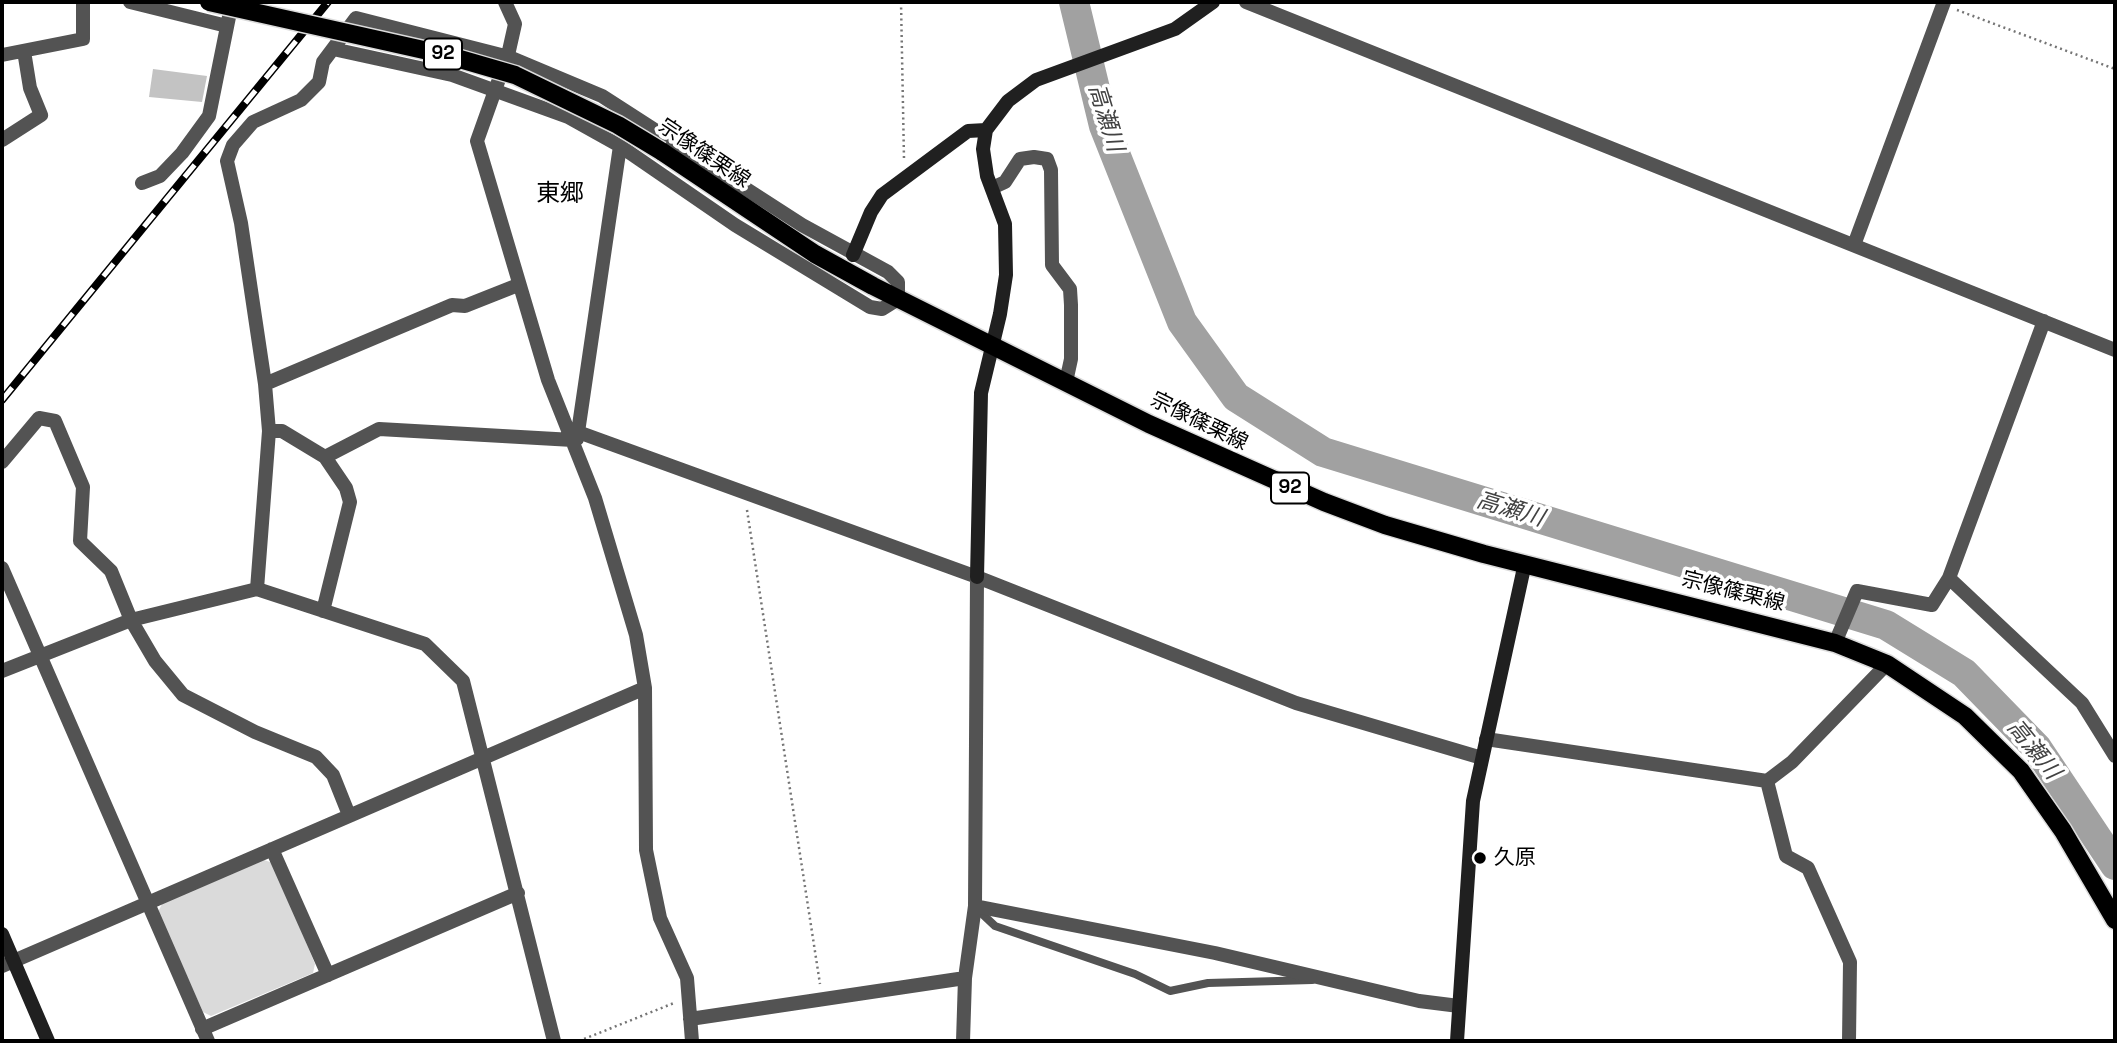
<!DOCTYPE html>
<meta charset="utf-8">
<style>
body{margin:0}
#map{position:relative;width:2117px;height:1043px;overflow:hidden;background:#fff;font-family:"Space Grotesk",sans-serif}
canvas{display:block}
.frame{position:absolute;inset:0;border:4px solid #000;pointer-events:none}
</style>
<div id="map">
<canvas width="2117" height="1043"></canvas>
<div class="frame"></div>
</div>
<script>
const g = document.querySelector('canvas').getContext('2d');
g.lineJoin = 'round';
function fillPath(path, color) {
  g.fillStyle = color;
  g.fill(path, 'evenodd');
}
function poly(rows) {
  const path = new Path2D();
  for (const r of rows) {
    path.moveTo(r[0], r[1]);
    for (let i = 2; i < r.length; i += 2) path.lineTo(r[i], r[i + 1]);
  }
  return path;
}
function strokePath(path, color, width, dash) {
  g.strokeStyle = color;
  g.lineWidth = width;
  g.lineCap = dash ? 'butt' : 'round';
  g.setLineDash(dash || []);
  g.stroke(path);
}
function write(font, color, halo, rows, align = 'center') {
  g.font = font + ' "Space Grotesk","Noto Sans JP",sans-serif';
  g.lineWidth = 7;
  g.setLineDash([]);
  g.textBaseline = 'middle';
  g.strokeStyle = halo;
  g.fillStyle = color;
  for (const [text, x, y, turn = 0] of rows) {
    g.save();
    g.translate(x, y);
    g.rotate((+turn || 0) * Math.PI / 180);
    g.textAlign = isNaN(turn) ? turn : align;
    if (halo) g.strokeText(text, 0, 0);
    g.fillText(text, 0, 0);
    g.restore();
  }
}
fillPath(poly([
 [264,860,273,863,315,964,313,973,211,1016,203,1012,158,912,163,902]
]), '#dadada');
strokePath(poly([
 [1074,2,1104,126,1182,322,1236,397,1323,452,1886,625,1964,673,2037,748,2115,865]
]), '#a1a1a1', 30);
fillPath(poly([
 [153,69,207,76,202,102,149,97]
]), '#c3c3c3');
const primary = poly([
 [661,151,815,254,873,286,1149,424,1324,502,1385,525,1484,554,1835,643,1887,664,1965,716,2021,771,2063,831,2115,920]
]);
strokePath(primary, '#dbdbdb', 21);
strokePath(poly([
 [901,2,904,159],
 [1957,10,2115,69],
 [747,510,820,984],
 [579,1041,674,1003]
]), '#757575', 2.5, [2, 3.5]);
strokePath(poly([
 [977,909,995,926,1135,974,1170,991,1208,983,1312,980]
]), '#535353', 8);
strokePath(poly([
 [130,2,227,26],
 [505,2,515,24,506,64],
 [1246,2,2115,350],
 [2,55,83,39,83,2],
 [498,82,477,141,548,380,595,498,636,635,645,688,646,850,660,918,687,978,692,1041],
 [2,140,41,115,30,88,24,51],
 [142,183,160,176,182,153,209,116,232,2],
 [992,188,1005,182,1020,159,1034,157,1047,159,1051,170,1052,265,1070,289,1071,305,1071,359,1066,382],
 [1854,245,1944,2],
 [265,384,452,305,465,306,518,285],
 [269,431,282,431,325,457,379,429,573,440],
 [578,432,977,577,1296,703,1482,758],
 [577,439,620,146],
 [2,462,39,418,55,421,83,487,80,541,111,571,131,620,155,661,183,695,255,732,316,757,333,775,349,815],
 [2,568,208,1041],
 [1949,578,2082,703,2115,756],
 [257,589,269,431,265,384,241,223,227,161,233,145,253,122,301,100,319,82,323,62,356,18,509,57,602,96,802,225,888,272,898,282,898,299,882,309,870,307,735,225,620,146,568,117,452,75,333,49],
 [323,611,350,502,346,488,325,457],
 [1835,643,1857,591,1932,605,1949,578,2044,321],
 [2,671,131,620,257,589,425,644,463,681,554,1041],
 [1486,739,1767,781,1792,762,1887,664],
 [1767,781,1786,856,1808,868,1850,962,1849,1041],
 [272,849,328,975],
 [975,906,1215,953,1419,1001,1459,1006],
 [2,966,645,688],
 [690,1019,965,978],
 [202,1029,518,893],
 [963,1041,965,978,975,906,977,577]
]), '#535353', 14);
strokePath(poly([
 [853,255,871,212,882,195,968,131,986,130],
 [977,577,981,393,1000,314,1006,275,1005,224,987,176,983,149,986,130,1008,101,1036,80,1175,29,1213,2],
 [2,934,48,1041],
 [1457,1041,1473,801,1525,563]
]), '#202020', 14);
strokePath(primary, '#000', 18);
const rail = poly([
 [2,400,328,2]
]);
strokePath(rail, '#000', 8);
strokePath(rail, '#fff', 5, [16]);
const primaryBridge = poly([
 [209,2,446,55,515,75,618,125,661,151]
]);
strokePath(primaryBridge, '#dbdbdb', 21, []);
strokePath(primaryBridge, '#000', 18);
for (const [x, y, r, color] of [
 [1480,858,7,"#000"]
]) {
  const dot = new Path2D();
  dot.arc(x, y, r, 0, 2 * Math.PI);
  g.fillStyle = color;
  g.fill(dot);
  strokePath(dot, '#fff', 2.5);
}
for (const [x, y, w] of [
 [443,54,38],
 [1290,488,38]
]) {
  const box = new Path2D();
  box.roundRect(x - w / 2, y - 15.5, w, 31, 5);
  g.fillStyle = '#fff';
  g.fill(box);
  strokePath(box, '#000', 2);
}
write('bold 19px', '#000', null, [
 ["92",443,54],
 ["92",1290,488]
]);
write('21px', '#000', '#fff', [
 ["宗像篠栗線",704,154,34],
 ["宗像篠栗線",1199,422,26],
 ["宗像篠栗線",1733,592,14]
]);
write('21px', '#000', '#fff', [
 ["久原",1494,858]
], 'left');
write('italic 23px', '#424242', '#fff', [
 ["高瀬川",1105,118,73],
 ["高瀬川",1510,510,17],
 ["高瀬川",2033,750,51]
]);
write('24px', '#000', '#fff', [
 ["東郷",560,194]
]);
</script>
